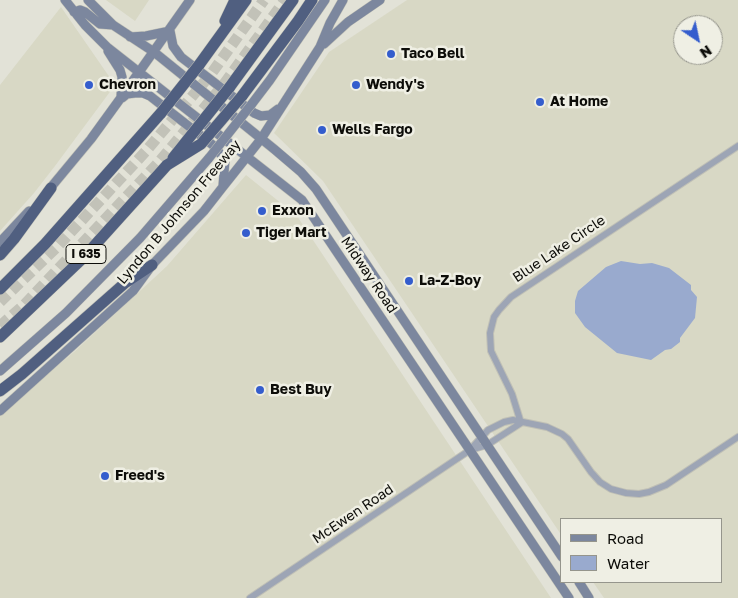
<!DOCTYPE html>
<style>
body{margin:0}
#map{position:relative;width:738px;height:598px;overflow:hidden;background:#e2e2d7;font-family:"Golos Text",sans-serif}
canvas{display:block}
.legend{position:absolute;left:560px;top:518px;width:162px;height:65px;box-sizing:border-box;background:#efefe4;border:1px solid #95958c;margin:0;padding:6px 9px;list-style:none;font-size:15px;color:#0d0d09}
.legend li{display:flex;align-items:center;gap:10px;height:25px}
.legend b{width:25px;border:1px solid #95958c}
.north{position:absolute;left:673px;top:15px;width:50px;height:50px;box-sizing:border-box;background:#efefe4;border:1px solid #95958c;border-radius:50%;rotate:146deg;font-size:14px;font-weight:700;line-height:20px;text-align:center;color:#0d0d09}
.north::after{content:'';display:block;margin:auto;width:18px;height:22px;background:#345dcd;clip-path:polygon(50% 0,100% 100%,50% 72%,0 100%)}
</style>
<div id="map">
<canvas width="738" height="598"></canvas>
<ul class="legend">
<li><b style="height:6px;background:#7c879e"></b>Road</li>
<li><b style="height:14px;background:#99aace"></b>Water</li>
</ul>
<div class="north">N</div>
</div>
<script>
const g = document.querySelector('canvas').getContext('2d');
g.lineJoin = 'round';
function fillPath(path, color) {
  g.fillStyle = color;
  g.fill(path, 'evenodd');
}
function poly(rows) {
  const path = new Path2D();
  for (const r of rows) {
    path.moveTo(r[0], r[1]);
    for (let i = 2; i < r.length; i += 2) path.lineTo(r[i], r[i + 1]);
  }
  return path;
}
function strokePath(path, color, width, dash) {
  g.strokeStyle = color;
  g.lineWidth = width;
  g.lineCap = dash ? 'butt' : 'round';
  g.setLineDash(dash || []);
  g.stroke(path);
}
function write(font, color, halo, rows, align = 'center') {
  g.font = font + ' "Golos Text",sans-serif';
  g.lineWidth = 5;
  g.setLineDash([]);
  g.textBaseline = 'middle';
  g.strokeStyle = halo;
  g.fillStyle = color;
  for (const [text, x, y, turn = 0] of rows) {
    g.save();
    g.translate(x, y);
    g.rotate((+turn || 0) * Math.PI / 180);
    g.textAlign = isNaN(turn) ? turn : align;
    if (halo) g.strokeText(text, 0, 0);
    g.fillText(text, 0, 0);
    g.restore();
  }
}
fillPath(poly([
 [106,0,149,0,135,21],
 [407,0,738,0,738,598,604,598,593,582,722,582,722,519,562,519,562,536,323,181,274,133,329,52],
 [683,25,713,25,713,55,683,55],
 [61,7,115,85,55,166,34,193,0,231,0,85],
 [246,175,297,216,551,598,0,598,0,414,74,352,167,266]
]), '#d8d8c5');
fillPath(poly([
 [621,261,640,264,652,263,669,268,691,285,691,290,697,297,695,318,680,338,680,342,671,349,665,350,651,360,617,353,585,327,575,313,575,301,578,291,606,267]
]), '#99aace');
strokePath(poly([
 [0,302,58,246,146,151,211,74,264,0],
 [0,326,24,305,159,162,224,84,285,0]
]), '#c2c2b8', 11, [11, 5.5]);
const minor = poly([
 [521,423,512,394,491,351,490,333,494,317,499,310,511,297,523,289,738,146],
 [470,450,488,430,504,422,513,420,547,427,562,434,568,439,591,472,600,482,611,489,626,493,639,494,649,492,666,485,738,437],
 [250,598,470,450,487,445,521,423]
]);
const secondary = poly([
 [65,0,85,25,107,47,302,200,569,598],
 [88,0,113,25,154,52,274,149,301,172,316,189,562,557],
 [74,12,80,10,85,12,100,24,113,25],
 [170,31,173,46,181,57,254,113,261,116,270,115,278,109],
 [130,37,146,36,170,31],
 [324,44,348,22,380,0],
 [108,51,120,70,122,77,121,97],
 [122,98,127,94,135,93,143,93,150,96,214,146,225,160,223,186],
 [251,105,270,80,325,0],
 [47,192,91,139,120,99,190,0],
 [0,242,29,211],
 [0,371,66,313,140,238,209,158],
 [0,411,133,291,152,265,204,211,222,188,261,139,320,47,330,23,343,0],
 [579,582,589,598]
]);
const motorway = poly([
 [225,21,235,0],
 [199,65,246,0],
 [229,88,293,0],
 [242,96,298,21,312,0],
 [0,255,14,239,51,188],
 [0,289,45,244,161,113],
 [0,337,85,256,167,165],
 [0,391,22,374,125,283,152,265]
]);
strokePath(minor, '#c0c0b6', 8);
strokePath(secondary, '#c0c0b6', 10);
strokePath(motorway, '#c0c0b6', 12);
strokePath(minor, '#9da5b5', 6);
strokePath(secondary, '#7c879e', 9);
strokePath(motorway, '#505f80', 11);
const secondaryBridge = poly([
 [209,158,251,105]
]);
const motorwayBridge = poly([
 [161,113,199,65],
 [173,158,229,88],
 [167,165,201,144,242,96]
]);
strokePath(secondaryBridge, '#c0c0b6', 10, []);
strokePath(motorwayBridge, '#c0c0b6', 12, []);
strokePath(secondaryBridge, '#7c879e', 9);
strokePath(motorwayBridge, '#505f80', 11);
for (const [x, y, r, color] of [
 [391,54,5,"#345dcd"],
 [89,85,5,"#345dcd"],
 [356,85,5,"#345dcd"],
 [540,102,5,"#345dcd"],
 [322,130,5,"#345dcd"],
 [262,211,5,"#345dcd"],
 [246,233,5,"#345dcd"],
 [409,281,5,"#345dcd"],
 [260,390,5,"#345dcd"],
 [105,476,5,"#345dcd"]
]) {
  const dot = new Path2D();
  dot.arc(x, y, r, 0, 2 * Math.PI);
  g.fillStyle = color;
  g.fill(dot);
  strokePath(dot, '#efefe4', 2);
}
for (const [x, y, w] of [
 [86,254,40]
]) {
  const box = new Path2D();
  box.roundRect(x - w / 2, y - 9.5, w, 19, 4);
  g.fillStyle = '#efefe4';
  g.fill(box);
  strokePath(box, '#0d0d09', 1);
}
write('bold 12px', '#0d0d09', null, [
 ["I 635",86,254]
]);
write('bold 14px', '#0d0d09', '#efefe4', [
 ["Taco Bell",401,54],
 ["Chevron",99,85],
 ["Wendy's",366,85],
 ["At Home",550,102],
 ["Wells Fargo",332,130],
 ["Exxon",272,211],
 ["Tiger Mart",256,233],
 ["La-Z-Boy",419,281],
 ["Best Buy",270,390],
 ["Freed's",115,476]
], 'left');
write('14px', '#0d0d09', '#efefe4', [
 ["Lyndon B Johnson Freeway",179,212,-50],
 ["Blue Lake Circle",559,249,-34],
 ["Midway Road",369,275,56],
 ["McEwen Road",353,514,-34]
]);
</script>
